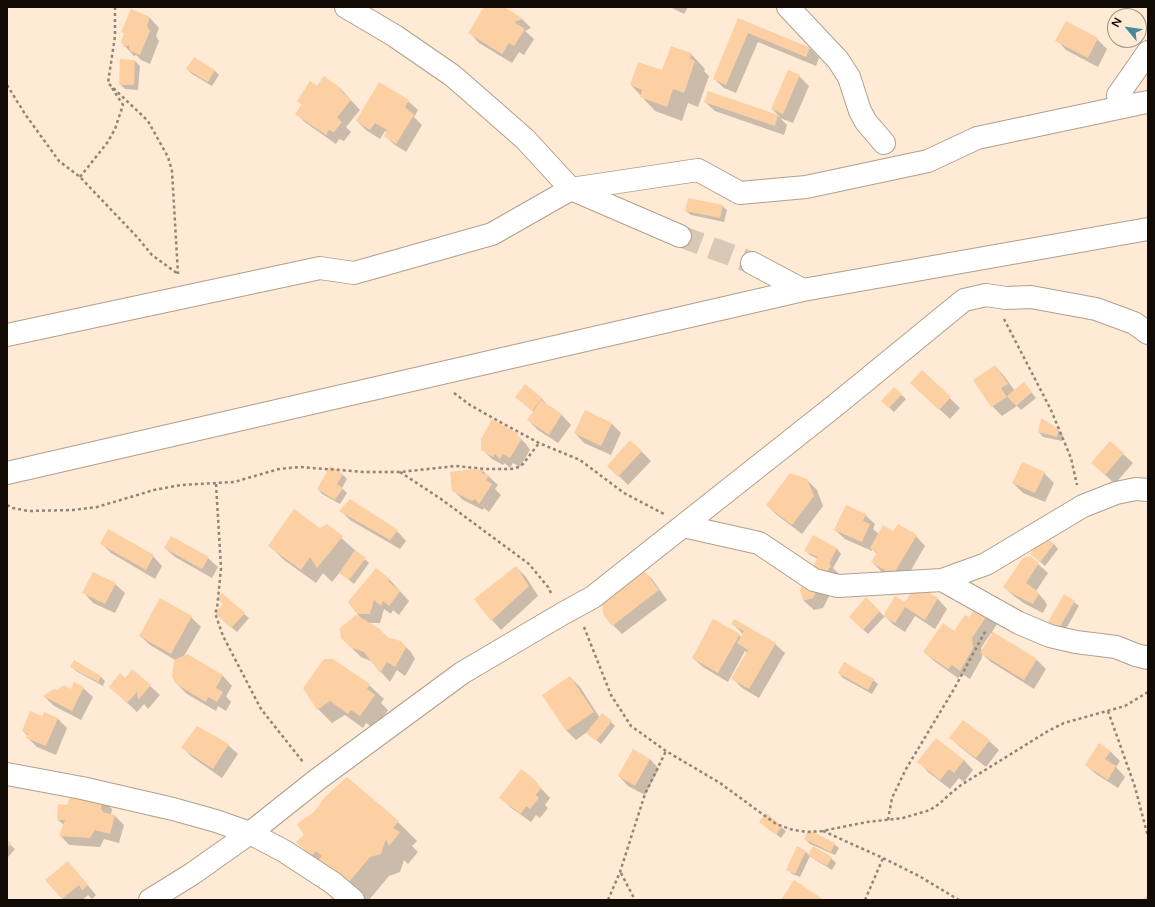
<!DOCTYPE html>
<style>
body{margin:0}
#map{position:relative;width:1155px;height:907px;overflow:hidden;background:#feead5;font-family:"Varela Round",sans-serif}
canvas{display:block}
.frame{position:absolute;inset:0;border:8px solid #110a05;pointer-events:none}
.north{position:absolute;left:1107px;top:8px;width:40px;height:40px;box-sizing:border-box;background:#feead5;border:1px solid #9f9082;border-radius:50%;rotate:299deg;font-size:11px;font-weight:700;line-height:16px;text-align:center;color:#110a05}
.north::after{content:'';display:block;margin:auto;width:14px;height:18px;background:#488a9b;clip-path:polygon(50% 0,100% 100%,50% 72%,0 100%)}
</style>
<div id="map">
<canvas width="1155" height="907"></canvas>
<div class="frame"></div>
<div class="north">N</div>
</div>
<script>
const g = document.querySelector('canvas').getContext('2d');
g.lineJoin = 'round';
function fillPath(path, color) {
  g.fillStyle = color;
  g.fill(path, 'evenodd');
}
function poly(rows) {
  const path = new Path2D();
  for (const r of rows) {
    path.moveTo(r[0], r[1]);
    for (let i = 2; i < r.length; i += 2) path.lineTo(r[i], r[i + 1]);
  }
  return path;
}
function strokePath(path, color, width, dash) {
  g.strokeStyle = color;
  g.lineWidth = width;
  g.lineCap = dash ? 'butt' : 'round';
  g.setLineDash(dash || []);
  g.stroke(path);
}
fillPath(poly([
 [485,7,502,7,522,19,531,28,525,31,534,39,524,55,519,52,512,63,479,43,470,33],
 [670,7,688,7,684,14],
 [132,10,150,18,159,28,156,36,159,41,150,64,141,60,136,55,134,56,125,46,125,34,122,31],
 [739,19,810,48,819,58,816,66,758,42,736,93,724,88,714,79],
 [1097,39,1107,49,1098,67,1066,50,1057,40],
 [672,47,691,54,705,69,704,71,709,76,698,107,688,103,682,121,655,111,631,85,663,72],
 [121,60,135,61,140,66,138,90,125,89,120,84],
 [187,69,214,70,219,75,212,86,192,74],
 [799,76,809,86,793,123,780,118,787,125,784,135,715,111,705,102,709,92,780,117,772,109],
 [317,87,339,87,360,110,346,127,351,132,344,141,339,139,336,144,306,123,296,114,302,105,298,101],
 [408,101,418,110,414,117,422,125,406,152,395,145,385,136,387,133,385,131,380,139,366,130,357,121],
 [722,206,727,210,724,222,691,215,686,211],
 [995,366,1004,376,1015,391,1028,388,1036,398,1021,410,1017,406,1002,416,992,406,975,380],
 [922,371,960,408,950,419,921,392],
 [526,385,542,399,546,403,545,404,562,415,571,425,558,443,538,430,528,420,534,412,516,397],
 [894,388,906,399,894,412,882,401],
 [612,424,621,433,611,455,584,443,575,433],
 [1058,430,1063,435,1062,441,1043,437,1039,432],
 [516,434,526,444,530,450,520,467,513,463,510,468,505,463,503,465,492,459,482,449],
 [641,451,651,461,628,485,618,475],
 [1123,454,1133,463,1115,484,1102,472],
 [331,467,343,475,347,479,342,488,347,493,340,504,322,494,318,489],
 [473,470,483,471,498,485,495,489,501,495,489,512,484,508,483,510,463,500,453,490],
 [1044,473,1054,483,1045,502,1023,493,1013,483],
 [807,480,817,490,823,506,802,534,777,515,767,505],
 [341,511,397,531,406,541,400,549,350,520],
 [865,515,875,524,873,529,879,534,894,532,916,536,925,546,903,584,882,572,872,562,877,554,872,549,872,551,845,539,835,530],
 [327,525,369,563,354,584,340,572,332,582,323,573,316,583,284,560,270,546,320,529],
 [814,536,837,549,841,554,833,568,840,575,823,608,814,610,804,601,801,590,818,559,810,555,806,551],
 [101,543,153,556,162,566,155,579,111,553],
 [1054,544,1058,549,1045,566,1031,554],
 [165,548,208,558,218,567,212,578,175,557],
 [1038,564,1048,573,1036,591,1045,601,1047,605,1043,613,1025,604,1014,596,1004,587],
 [516,567,526,577,538,596,501,630,492,620,476,599],
 [376,569,390,580,409,601,399,615,393,610,391,614,384,609,380,623,368,623,379,629,388,638,401,642,411,652,415,659,405,676,397,670,390,682,371,661,361,657,342,638,364,621,357,614],
 [642,570,652,579,667,600,622,634,613,625],
 [115,584,125,593,115,613,93,603,84,593],
 [917,586,938,599,947,609,935,629,915,616,905,632,894,625,885,616,868,634,854,621,866,599,884,616,905,604],
 [1074,602,1079,606,1064,632,1054,626,1049,622],
 [979,604,995,618,997,624,992,632,1036,659,1046,669,1034,689,991,662,982,654,982,658,970,679,962,674,958,678,934,661,924,652,955,632,969,619],
 [991,633,993,634,982,652,981,648],
 [224,605,244,614,249,618,237,632,221,618],
 [191,617,201,627,184,656,187,655,223,676,232,686,226,696,231,702,226,711,218,706,216,711,187,694,177,684,175,660,150,645,140,636],
 [732,623,775,644,785,653,759,698,742,688,732,678,747,653,745,651,728,682,703,667,693,658,739,635,741,637,743,634],
 [74,661,101,677,105,681,103,686,76,671,71,666],
 [839,673,873,680,878,684,872,694,843,678],
 [570,677,580,687,600,718,611,722,615,726,601,744,587,732,576,740,566,730],
 [125,679,150,686,160,695,148,709,144,704,137,712,110,687],
 [369,685,384,699,381,703,388,710,375,729,366,723,363,728,345,715,332,723,318,709,304,688],
 [83,688,93,697,81,720,54,706,44,696,57,692],
 [42,718,58,719,67,728,56,755,37,747,27,737,28,736,23,731],
 [964,721,989,741,999,750,986,767,960,747,951,738],
 [1099,744,1111,752,1120,761,1116,767,1125,777,1118,788,1096,774,1086,765],
 [228,745,238,754,222,778,192,757,183,748],
 [650,759,659,769,645,795,628,786,619,776],
 [964,760,973,770,964,782,959,778,950,789,928,772,919,762],
 [533,780,550,798,545,805,548,808,540,818,536,815,531,822,510,807,500,797],
 [102,799,112,809,111,815,114,815,124,825,119,843,104,839,100,847,69,845,60,835,64,825,58,820,67,806],
 [766,815,786,831,781,838,765,826],
 [398,822,417,841,412,846,418,852,408,864,404,860,400,872,389,876,369,900,355,900,298,842,306,835],
 [805,839,834,844,839,848,835,855,810,844],
 [7,842,15,849,8,857,7,856],
 [805,851,809,855,831,858,836,863,832,870,814,859,810,856,800,877,792,874,788,869],
 [68,862,96,895,92,899,88,895,82,900,64,900,47,880]
]), '#0003');
fillPath(poly([
 [484,7,504,7,523,19,514,22,525,29,514,46,509,43,502,54,468,33],
 [131,9,150,17,147,26,150,31,140,55,130,51,129,45,124,47,121,42,124,33,121,32],
 [738,18,810,48,806,57,748,33,726,85,713,79],
 [1066,21,1098,38,1088,58,1055,41],
 [671,46,691,53,690,59,695,61,684,93,673,89,667,107,640,97,642,90,630,85,638,62,662,70],
 [194,57,215,70,208,82,186,69],
 [120,59,135,60,134,85,119,85],
 [788,70,800,75,783,114,771,109],
 [324,76,339,87,343,93,351,100,337,117,342,122,334,132,329,130,326,135,295,114,302,104,297,101,310,81,317,86],
 [379,82,409,100,405,107,414,115,396,144,384,136,387,130,375,123,370,130,356,121],
 [708,91,778,115,775,126,704,102],
 [688,198,723,205,720,218,685,211],
 [995,365,1008,384,1001,388,1007,397,991,407,973,380],
 [922,370,951,397,939,410,910,383],
 [1024,382,1032,392,1016,406,1007,396],
 [525,384,542,398,532,411,515,397],
 [894,387,902,394,889,408,881,401],
 [541,400,562,414,549,435,527,420],
 [585,410,612,423,601,446,574,433],
 [1041,418,1059,429,1057,437,1038,432],
 [492,419,517,433,521,440,510,458,503,454,500,459,495,454,493,457,481,450,481,439],
 [630,440,642,451,618,477,607,466],
 [1110,441,1124,453,1105,475,1091,463],
 [1022,462,1045,472,1035,493,1012,483],
 [330,466,343,474,337,484,343,488,335,500,317,489],
 [473,469,484,470,481,473,489,475,486,480,492,484,479,504,475,499,472,501,452,491,450,472],
 [790,473,807,479,814,496,792,525,766,505],
 [350,499,398,530,390,540,339,511],
 [846,505,866,514,863,521,870,524,862,542,834,530],
 [294,509,320,528,327,524,343,536,317,568,310,557,301,570,268,546],
 [898,524,917,535,893,575,871,562,877,553,870,548,883,525,893,531],
 [108,529,154,555,146,570,100,544],
 [813,535,837,548,829,564,831,565,813,598,803,601,800,590,818,557,804,551],
 [171,536,209,557,202,569,164,548],
 [1044,536,1054,544,1040,562,1030,554],
 [355,550,366,558,349,580,339,573],
 [1030,556,1039,563,1026,583,1036,590,1038,595,1033,604,1015,595,1003,587,1023,558],
 [516,566,529,586,491,621,474,599],
 [376,568,390,579,388,581,400,591,389,606,383,601,381,606,374,600,370,614,357,614,348,602],
 [642,568,659,590,612,626,603,614,602,599],
 [93,572,116,583,105,604,82,593],
 [916,585,938,598,925,620,905,607,895,623,883,616,895,596,905,602],
 [222,593,245,613,231,628,215,613,223,604,217,599],
 [1064,594,1075,601,1059,628,1048,622],
 [866,597,880,611,863,630,849,617],
 [160,598,192,616,171,654,139,636],
 [979,603,988,614,972,638,973,648,960,671,952,665,948,669,923,652,943,623,954,631,965,615,969,617],
 [356,615,380,629,386,637,401,641,406,648,395,667,387,662,380,673,364,652,350,647,341,638,340,628],
 [713,619,740,634,718,673,692,658],
 [734,619,776,643,749,689,731,679,748,650,737,643,744,631,731,624],
 [993,632,1037,659,1024,680,980,653],
 [187,654,223,675,216,688,223,692,217,702,208,697,206,702,176,684,172,677,174,660],
 [324,659,333,659,370,684,367,689,375,695,360,716,351,710,348,714,330,701,317,710,303,688],
 [74,660,101,676,98,682,70,667],
 [844,662,874,679,868,690,838,673],
 [132,669,151,685,138,700,137,692,127,703,109,687,120,673,125,678],
 [570,676,594,712,566,731,542,695],
 [74,682,84,687,72,711,43,696,54,689,57,690,64,685,71,689],
 [30,711,42,716,44,712,58,718,46,746,26,738,28,734,22,731],
 [602,713,612,721,596,741,586,733],
 [963,720,990,740,976,758,949,738],
 [197,726,229,744,213,769,181,748],
 [936,738,964,760,954,773,949,769,940,780,917,762],
 [1099,743,1111,751,1105,759,1116,766,1108,780,1085,765],
 [633,749,650,759,635,786,618,776],
 [521,769,534,779,541,788,536,795,539,798,530,809,526,806,521,814,499,798],
 [347,777,399,821,393,828,400,832,389,846,386,839,381,854,370,857,343,889,317,861,322,856,316,851,311,856,296,842,304,835,297,824,314,812,325,797],
 [71,794,103,799,101,808,103,812,115,815,110,834,95,830,90,838,59,836,65,820,57,820,58,804,67,805],
 [766,813,782,826,776,835,759,822],
 [809,830,835,843,831,852,804,839],
 [7,840,11,843,7,849],
 [797,846,806,851,795,874,786,870],
 [813,846,832,857,827,866,808,855],
 [68,861,88,885,82,890,79,885,62,899,45,880],
 [794,880,824,900,781,900],
 [1148,894,1148,900,1142,900]
]), '#fcd0a2');
strokePath(poly([
 [680,236,752,263]
]), '#dac8b6', 22, [22, 11]);
const minor = poly([
 [346,7,395,36,453,76,525,139,571,189,680,236],
 [788,7,838,60,849,77,860,111,866,122,884,143],
 [1118,95,1148,52],
 [752,263,803,290],
 [7,335,320,268,354,273,492,234,571,189,698,170,740,193,806,187,928,161,977,138,1137,104,1148,102],
 [7,473,803,290,1148,229],
 [683,526,759,543,814,580,838,586,942,580,986,564,1083,506,1116,493,1136,489,1148,490],
 [942,580,1019,623,1050,636,1076,642,1116,647,1136,655,1148,658],
 [7,774,82,788,173,809,216,821,250,833,284,851,333,883,353,900],
 [150,900,192,874,250,833,318,779,462,673,562,614,593,597,837,404,964,300,986,295,1006,298,1031,297,1096,309,1134,323,1148,333]
]);
strokePath(minor, '#b29f8c', 24);
strokePath(poly([
 [115,7,115,36,108,83,148,121,168,157,172,171,178,274],
 [7,85,25,114,59,161,80,177,138,238,152,255,178,274],
 [80,177,107,143,115,129,123,105,112,88],
 [1004,319,1051,410,1071,458,1077,485],
 [454,393,470,405,502,423,539,443,580,460,624,493,664,514],
 [400,472,441,499,529,564,548,587,552,595],
 [216,484,221,568,217,609,215,613,223,636,261,709,303,762],
 [7,505,13,508,28,511,73,510,97,507,154,490,181,485,234,482,279,469,300,467,365,472,400,472,456,466,486,469,511,469,519,467,523,464,539,443],
 [584,627,611,695,631,726,666,751,720,783,776,824,793,830,808,832,822,831,867,822,903,818,930,810,939,804,950,794,961,785,1048,731,1064,723,1125,706,1148,692],
 [1108,711,1135,787,1148,837],
 [888,820,892,798,906,769,954,689,986,630],
 [823,831,883,858,919,876,959,900],
 [621,873,635,900],
 [608,900,620,872,645,794,666,751],
 [865,900,883,858]
]), '#928476', 2.5, [3, 3]);
strokePath(minor, '#fff', 22);
</script>
